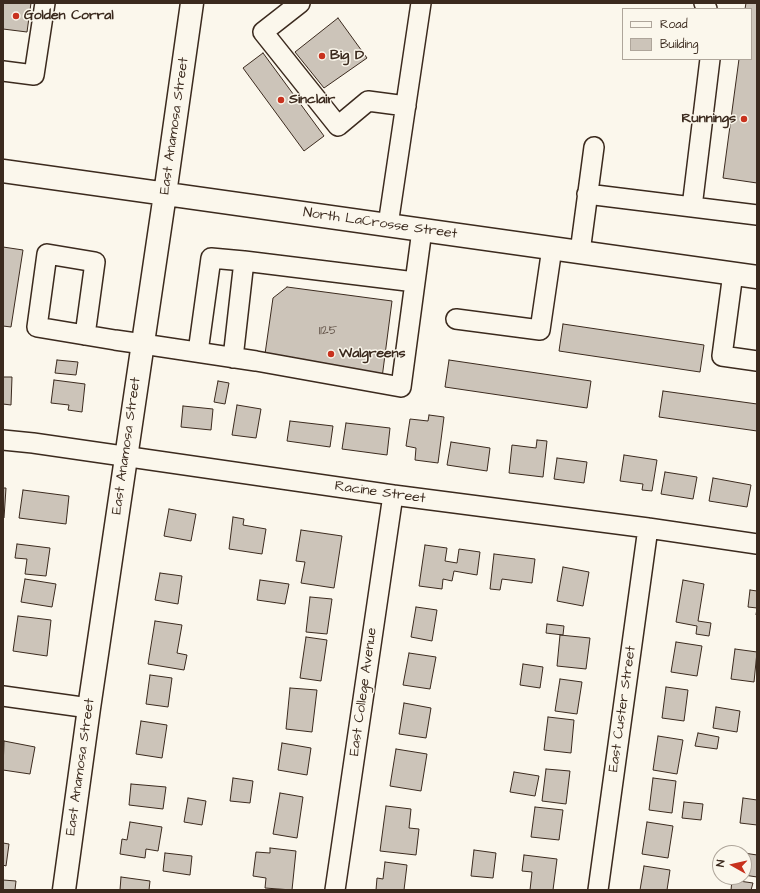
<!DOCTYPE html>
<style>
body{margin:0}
#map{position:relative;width:760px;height:893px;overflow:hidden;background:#fbf7ec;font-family:"Architects Daughter",sans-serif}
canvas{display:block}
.frame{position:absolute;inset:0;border:4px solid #3b2a1e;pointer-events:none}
.legend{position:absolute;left:622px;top:8px;width:130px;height:52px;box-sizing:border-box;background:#fbf7ec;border:1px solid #aea59a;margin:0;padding:5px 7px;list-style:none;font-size:12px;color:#3b2a1e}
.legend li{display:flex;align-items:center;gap:8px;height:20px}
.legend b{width:20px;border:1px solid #aea59a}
.north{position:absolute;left:712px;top:845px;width:40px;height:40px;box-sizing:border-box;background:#fbf7ec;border:1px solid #aea59a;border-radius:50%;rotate:278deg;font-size:11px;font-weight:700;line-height:16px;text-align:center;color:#3b2a1e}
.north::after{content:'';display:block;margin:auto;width:14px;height:18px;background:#c8321e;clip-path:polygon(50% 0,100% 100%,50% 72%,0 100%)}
</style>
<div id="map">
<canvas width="760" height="893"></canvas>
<div class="frame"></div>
<ul class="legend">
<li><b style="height:5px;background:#fbf7ec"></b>Road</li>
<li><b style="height:11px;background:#ccc4b9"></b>Building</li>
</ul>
<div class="north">N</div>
</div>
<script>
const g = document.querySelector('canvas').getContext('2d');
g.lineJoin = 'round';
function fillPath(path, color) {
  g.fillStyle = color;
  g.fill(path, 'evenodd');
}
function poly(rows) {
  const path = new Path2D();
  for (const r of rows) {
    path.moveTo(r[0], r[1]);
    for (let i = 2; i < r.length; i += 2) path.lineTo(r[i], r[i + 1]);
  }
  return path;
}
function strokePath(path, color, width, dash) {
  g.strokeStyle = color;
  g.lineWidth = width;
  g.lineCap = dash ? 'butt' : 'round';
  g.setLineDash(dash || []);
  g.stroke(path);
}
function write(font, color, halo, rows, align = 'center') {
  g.font = font + ' "Architects Daughter",sans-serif';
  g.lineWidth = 3;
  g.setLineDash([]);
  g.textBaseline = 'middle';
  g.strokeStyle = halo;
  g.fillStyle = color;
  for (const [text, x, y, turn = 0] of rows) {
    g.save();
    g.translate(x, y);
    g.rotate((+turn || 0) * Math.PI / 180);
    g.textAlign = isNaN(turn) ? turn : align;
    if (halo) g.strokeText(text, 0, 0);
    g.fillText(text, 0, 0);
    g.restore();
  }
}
const building = poly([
 [3,3,31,3,27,32,3,29,3,3],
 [746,3,757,3,757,183,723,178,739,59,751,59,751,9,745,9,746,3],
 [338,18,367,58,324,88,295,52,338,18],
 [263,53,324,136,304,151,243,68,263,53],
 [3,247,23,250,11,327,3,326,3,247],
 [287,287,392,301,382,378,264,361,273,298,287,287],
 [563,324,704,345,700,372,559,351,563,324],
 [57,360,78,362,76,375,55,373,57,360],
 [449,360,591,381,587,408,445,387,449,360],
 [3,377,12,377,11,405,3,404,3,377],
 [54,380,85,384,82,412,68,410,69,405,51,403,54,380],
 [218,381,229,383,225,404,214,402,218,381],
 [663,391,757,404,757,431,659,417,663,391],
 [237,405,261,409,256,438,232,435,237,405],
 [183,406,213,409,211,430,181,427,183,406],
 [429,415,444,417,438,463,415,460,416,448,406,446,410,419,428,421,429,415],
 [290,421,333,426,330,447,287,441,290,421],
 [346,423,390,428,387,455,342,449,346,423],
 [537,440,547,441,543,477,509,473,512,445,536,448,537,440],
 [451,442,490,448,487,471,447,465,451,442],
 [624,455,657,460,652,491,642,490,643,484,620,481,624,455],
 [557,458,587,462,584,483,554,479,557,458],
 [665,472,697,477,693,499,661,494,665,472],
 [713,478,751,485,747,507,709,501,713,478],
 [3,488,6,488,4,518,3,518,3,488],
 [23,490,69,496,66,524,19,518,23,490],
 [169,509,196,514,191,541,164,536,169,509],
 [233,517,244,519,243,525,266,529,262,554,229,549,233,517],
 [301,530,342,536,334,588,301,583,305,562,296,561,301,530],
 [17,544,50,548,46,576,25,574,27,559,15,558,17,544],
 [425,545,447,548,445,561,457,563,459,549,480,552,477,575,454,571,452,581,443,579,442,589,419,586,425,545],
 [494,554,535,559,532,583,502,579,500,590,490,589,494,554],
 [563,567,589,572,583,606,557,601,563,567],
 [160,573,182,576,178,604,155,600,160,573],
 [25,579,56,584,52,607,21,602,25,579],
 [260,580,289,584,285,604,257,600,260,580],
 [683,580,704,584,698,621,711,623,709,636,696,634,697,626,676,622,683,580],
 [750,590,757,591,757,615,756,615,757,608,748,607,750,590],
 [310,597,332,599,327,634,306,632,310,597],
 [416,607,437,610,432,641,411,637,416,607],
 [18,616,51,620,47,656,13,651,18,616],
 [155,621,182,625,177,653,187,655,184,670,148,664,155,621],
 [547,624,564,626,563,635,546,633,547,624],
 [560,635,590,638,586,669,557,666,560,635],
 [306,637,327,640,321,681,300,678,306,637],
 [676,642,702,646,697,676,671,672,676,642],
 [735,649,757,652,754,682,731,679,735,649],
 [409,653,436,657,430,689,403,685,409,653],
 [523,664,543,667,540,688,520,685,523,664],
 [150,675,172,678,168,707,146,704,150,675],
 [560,679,582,682,577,714,555,711,560,679],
 [666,687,688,690,684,721,662,718,666,687],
 [290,688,317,690,312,732,286,729,290,688],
 [404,703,431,708,426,738,399,734,404,703],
 [716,707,740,711,737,732,713,728,716,707],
 [548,717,574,720,571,753,544,750,548,717],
 [141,721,167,725,162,758,136,754,141,721],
 [698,733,719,737,717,749,695,746,698,733],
 [658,736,683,740,677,774,653,770,658,736],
 [4,741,35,747,30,774,3,770,4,741],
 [282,743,311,748,307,775,278,770,282,743],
 [396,749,427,754,421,791,390,786,396,749],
 [546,769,570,771,566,804,542,801,546,769],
 [514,772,539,776,535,796,510,792,514,772],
 [233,778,253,781,250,803,230,801,233,778],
 [653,778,676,781,672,813,649,810,653,778],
 [131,784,166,787,163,809,129,805,131,784],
 [280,793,303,797,297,838,273,834,280,793],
 [188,798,206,801,202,825,184,822,188,798],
 [743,798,757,800,757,825,740,823,743,798],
 [684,802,703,804,701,820,682,818,684,802],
 [386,806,411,809,409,828,419,829,416,855,380,851,386,806],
 [535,807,563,810,559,840,531,837,535,807],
 [130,822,162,827,158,851,146,849,145,858,120,854,122,839,127,840,130,822],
 [647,822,673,826,668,858,642,854,647,822],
 [3,843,9,844,6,866,3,865,3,843],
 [270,848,296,851,292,890,265,888,266,878,253,876,256,852,270,853,270,848],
 [474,850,496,853,493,878,471,876,474,850],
 [165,853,192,856,190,875,163,871,165,853],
 [744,853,757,855,757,877,744,875,744,853],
 [524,855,557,859,553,890,530,890,532,872,522,871,524,855],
 [385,862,407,865,404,890,376,890,377,878,383,879,385,862],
 [644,866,670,870,667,890,640,890,644,866],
 [121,877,150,881,149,890,120,890,121,877],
 [3,880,16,881,15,890,3,890,3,880],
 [732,880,753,883,751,890,731,890,732,880]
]);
fillPath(building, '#ccc4b9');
strokePath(building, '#3b2a1e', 1);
const minor = poly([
 [300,3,263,32,338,126,368,101,406,106],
 [704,3,707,9],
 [3,71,34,75,45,3],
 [587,194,757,215],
 [692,207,710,59],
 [388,225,421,3],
 [580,252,594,147],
 [733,273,722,356,757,361],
 [456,319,540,330,552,248],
 [85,335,95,262,47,254,37,327,115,340,143,344,256,361,401,387,422,230],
 [198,352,211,258,244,261],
 [233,358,244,261,415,282],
 [3,440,33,443,393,495,648,528,757,544],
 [3,696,89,708],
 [335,890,393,495],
 [598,890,648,528]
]);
const major = poly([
 [3,171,757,277],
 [64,890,89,708,165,194,192,3]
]);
strokePath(minor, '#3b2a1e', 22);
strokePath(major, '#3b2a1e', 25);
strokePath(minor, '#fbf7ec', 19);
strokePath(major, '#fbf7ec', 22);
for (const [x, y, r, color] of [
 [16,16,4,"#c8321e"],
 [322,56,4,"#c8321e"],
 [281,100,4,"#c8321e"],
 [744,119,4,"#c8321e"],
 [331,354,4,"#c8321e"]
]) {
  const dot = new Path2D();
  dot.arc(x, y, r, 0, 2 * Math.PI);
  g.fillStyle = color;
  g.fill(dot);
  strokePath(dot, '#fbf7ec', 1.5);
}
write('12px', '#5f5045', null, [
 ["1125",328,331]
]);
write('bold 14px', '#3b2a1e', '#fbf7ec', [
 ["Golden Corral",24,16],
 ["Big D",330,56],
 ["Sinclair",289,100],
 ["Runnings",736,119,"right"],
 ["Walgreens",339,354]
], 'left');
write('14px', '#3b2a1e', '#fbf7ec', [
 ["East Anamosa Street",175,126,-82],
 ["North LaCrosse Street",380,224,8],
 ["East Anamosa Street",127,446,-82],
 ["Racine Street",380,493,8],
 ["East College Avenue",364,692,-82],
 ["East Custer Street",623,709,-82],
 ["East Anamosa Street",81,767,-82]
]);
</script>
